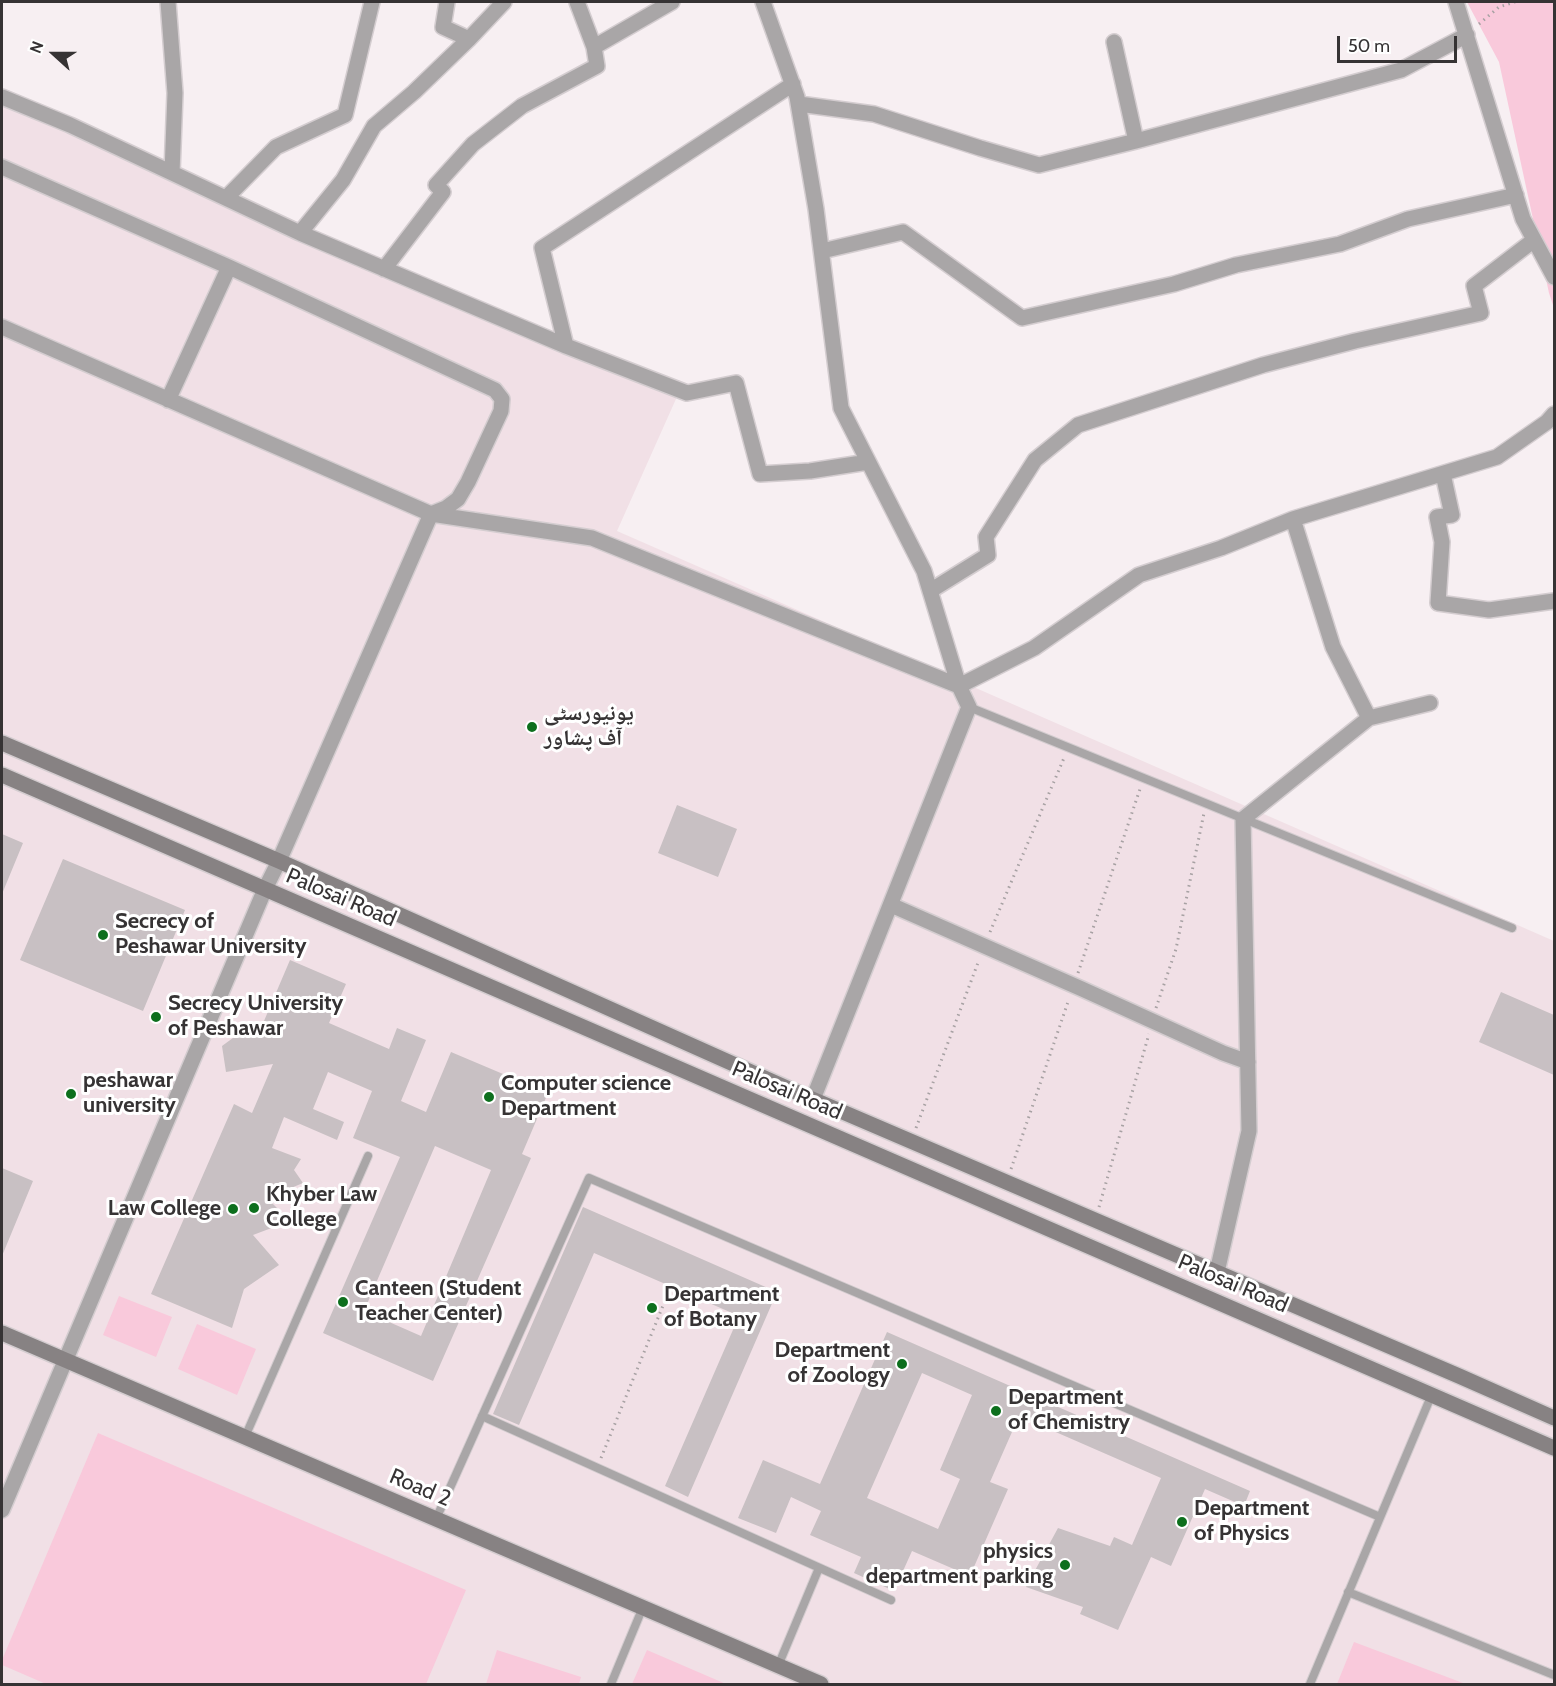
<!DOCTYPE html>
<meta charset="utf-8">
<style>
body{margin:0}
#map{position:relative;width:1556px;height:1686px;overflow:hidden;background:#f7eff2;font-family:Cabin,sans-serif}
canvas{display:block}
.frame{position:absolute;inset:0;border:3px solid #363334;pointer-events:none}
.north{position:absolute;left:24px;top:24px;width:60px;height:60px;-webkit-text-stroke:4px #fff;paint-order:stroke;rotate:291deg;font-size:16px;font-weight:700;line-height:24px;text-align:center;color:#363334}
.north::after{content:'';display:block;margin:auto;width:21px;height:27px;background:#363334;clip-path:polygon(50% 0,100% 100%,50% 72%,0 100%)}
.scale{position:absolute;left:1337px;top:36px;width:120px;height:27px;box-sizing:border-box;border:3px solid #363334;border-top:0;padding-left:8px;font-size:18px;line-height:21px;white-space:nowrap;color:#363334;-webkit-text-stroke:4px #fff;paint-order:stroke}
</style>
<div id="map">
<canvas width="1556" height="1686"></canvas>
<div class="frame"></div>
<div class="north">N</div>
<div class="scale">50 m</div>
</div>
<script>
const g = document.querySelector('canvas').getContext('2d');
g.lineJoin = 'round';
function fillPath(path, color) {
  g.fillStyle = color;
  g.fill(path, 'evenodd');
}
function poly(rows) {
  const path = new Path2D();
  for (const r of rows) {
    path.moveTo(r[0], r[1]);
    for (let i = 2; i < r.length; i += 2) path.lineTo(r[i], r[i + 1]);
  }
  return path;
}
function strokePath(path, color, width, dash) {
  g.strokeStyle = color;
  g.lineWidth = width;
  g.lineCap = dash ? 'butt' : 'round';
  g.setLineDash(dash || []);
  g.stroke(path);
}
function write(font, color, halo, rows, align = 'center') {
  g.font = font + ' Cabin,"Noto Naskh Arabic",sans-serif';
  g.lineWidth = 6;
  g.setLineDash([]);
  g.textBaseline = 'middle';
  g.strokeStyle = halo;
  g.fillStyle = color;
  for (const [text, x, y, turn = 0] of rows) {
    g.save();
    g.translate(x, y);
    g.rotate((+turn || 0) * Math.PI / 180);
    g.textAlign = isNaN(turn) ? turn : align;
    if (halo) g.strokeText(text, 0, 0);
    g.fillText(text, 0, 0);
    g.restore();
  }
}
fillPath(poly([
 [2,101,680,390,617,531,1554,941,1554,1684,2,1684]
]), '#f1e0e6');
fillPath(poly([
 [1467,2,1554,2,1554,308,1549,293,1499,62],
 [119,1296,172,1317,156,1357,103,1335],
 [197,1324,256,1349,237,1395,178,1369],
 [98,1433,466,1590,426,1684,46,1684,2,1665,2,1660],
 [1354,1642,1463,1683,1337,1684],
 [497,1650,581,1677,579,1684,486,1684],
 [647,1650,726,1684,632,1684]
]), '#f9c9db');
fillPath(poly([
 [677,805,737,829,718,877,658,853],
 [2,834,23,843,2,894],
 [63,859,185,910,143,1011,20,960],
 [290,960,346,984,329,1023,389,1049,397,1028,426,1040,401,1101,426,1112,451,1052,548,1093,522,1154,531,1158,433,1381,323,1333,400,1157,353,1138,372,1091,328,1072,313,1109,344,1122,337,1140,284,1117,272,1148,301,1159,294,1170,303,1183,267,1198,290,1221,253,1235,279,1265,244,1289,232,1328,151,1294,234,1104,252,1113,273,1064,226,1072,222,1046,252,1024,261,1028],
 [435,1146,491,1170,421,1336,364,1311],
 [1501,992,1554,1015,1554,1075,1479,1042],
 [2,1168,33,1181,2,1256],
 [583,1207,777,1292,688,1497,665,1486,739,1316,594,1253,519,1425,493,1414],
 [887,1332,1250,1491,1244,1506,1205,1489,1171,1566,1151,1557,1118,1630,1080,1614,1083,1607,1026,1587,1058,1528,1110,1546,1114,1537,1132,1545,1161,1478,1019,1416,990,1482,1008,1489,970,1576,912,1551,894,1591,854,1573,861,1557,810,1535,821,1511,791,1497,776,1533,738,1518,763,1460,820,1484],
 [922,1373,972,1395,940,1470,960,1479,938,1529,867,1498]
]), '#c8c0c3');
const lane = poly([
 [969,707,1512,928],
 [482,1416,891,1600],
 [245,1437,368,1156],
 [436,1519,589,1178,1380,1517],
 [1348,1592,1554,1675],
 [778,1666,819,1568],
 [611,1684,643,1607],
 [1310,1684,1432,1394]
]);
const street = poly([
 [168,2,175,93,172,173],
 [447,2,443,27,469,39],
 [577,2,594,47,672,2],
 [763,2,797,97,816,209,841,408,924,571,959,686,969,707,813,1099],
 [1456,2,1523,219,1554,277],
 [1114,42,1136,141],
 [793,84,542,248,566,346,687,393,736,383,760,474,810,471,868,462],
 [2,97,70,125,300,233,566,346],
 [799,104,874,114,980,148,1039,165,1136,141,1401,70,1467,35],
 [2,167,229,267,495,390,502,399,501,411,468,482,458,499,446,508,431,514,279,861,265,889,2,1510],
 [226,198,276,147,345,115,372,2],
 [300,233,343,180,374,126,414,92,469,39,504,2],
 [822,251,903,232,1022,318,1174,284,1236,265,1340,244,1408,219,1516,195],
 [384,269,443,192,436,185,473,144,522,106,597,66,594,47],
 [2,327,431,514,592,538,959,686,1034,648,1139,575,1221,548,1293,519,1497,457,1547,422,1554,414],
 [168,400,229,267],
 [1443,474,1452,515,1437,517,1442,542,1438,603,1489,610,1554,601],
 [1293,519,1333,647,1369,718],
 [930,591,988,555,986,537,1035,460,1078,425,1263,365,1355,341,1481,313,1474,286,1534,240],
 [891,905,1082,989,1223,1053,1248,1062],
 [1217,1272,1249,1131,1243,819,1369,718,1430,703]
]);
const secondary = poly([
 [2,743,279,861,796,1092,1459,1376,1554,1418],
 [2,775,1554,1448],
 [2,1333,821,1684]
]);
strokePath(lane, '#d4cdd0', 10);
strokePath(street, '#d4cdd0', 18);
strokePath(secondary, '#d4cdd0', 18);
strokePath(poly([
 [1479,24,1499,7,1515,2],
 [990,932,1064,758],
 [1078,973,1140,789],
 [1156,1008,1176,949,1204,813],
 [916,1128,979,960],
 [1011,1169,1069,999],
 [1099,1207,1149,1034],
 [601,1458,671,1286]
]), '#a7a1a3', 3, [1.5, 4.5]);
strokePath(lane, '#a9a6a7', 8);
strokePath(street, '#a9a6a7', 15);
strokePath(secondary, '#878283', 15);
for (const [x, y, r, color] of [
 [532,727,6,"#0d6f1d"],
 [103,935,6,"#0d6f1d"],
 [156,1017,6,"#0d6f1d"],
 [71,1094,6,"#0d6f1d"],
 [489,1097,6,"#0d6f1d"],
 [254,1208,6,"#0d6f1d"],
 [233,1209,6,"#0d6f1d"],
 [343,1302,6,"#0d6f1d"],
 [652,1308,6,"#0d6f1d"],
 [902,1364,6,"#0d6f1d"],
 [996,1411,6,"#0d6f1d"],
 [1182,1522,6,"#0d6f1d"],
 [1065,1565,6,"#0d6f1d"]
]) {
  const dot = new Path2D();
  dot.arc(x, y, r, 0, 2 * Math.PI);
  g.fillStyle = color;
  g.fill(dot);
  strokePath(dot, '#fff', 2);
}
write('bold 22px', '#363334', '#fff', [
 ["یونیورسٹی",544,714],
 ["آف پشاور",544,739],
 ["Secrecy of",115,922],
 ["Peshawar University",115,947],
 ["Secrecy University",168,1004],
 ["of Peshawar",168,1029],
 ["peshawar",83,1081],
 ["university",83,1106],
 ["Computer science",501,1084],
 ["Department",501,1109],
 ["Khyber Law",266,1195],
 ["College",266,1220],
 ["Law College",221,1209,"right"],
 ["Canteen (Student",355,1289],
 ["Teacher Center)",355,1314],
 ["Department",664,1295],
 ["of Botany",664,1320],
 ["Department",890,1351,"right"],
 ["of Zoology",890,1376,"right"],
 ["Department",1008,1398],
 ["of Chemistry",1008,1423],
 ["Department",1194,1509],
 ["of Physics",1194,1534],
 ["physics",1053,1552,"right"],
 ["department parking",1053,1577,"right"]
], 'left');
write('22px', '#363334', '#fff', [
 ["Palosai Road",341,898,23],
 ["Palosai Road",787,1091,23],
 ["Palosai Road",1233,1284,23],
 ["Road 2",420,1488,23]
]);
</script>
